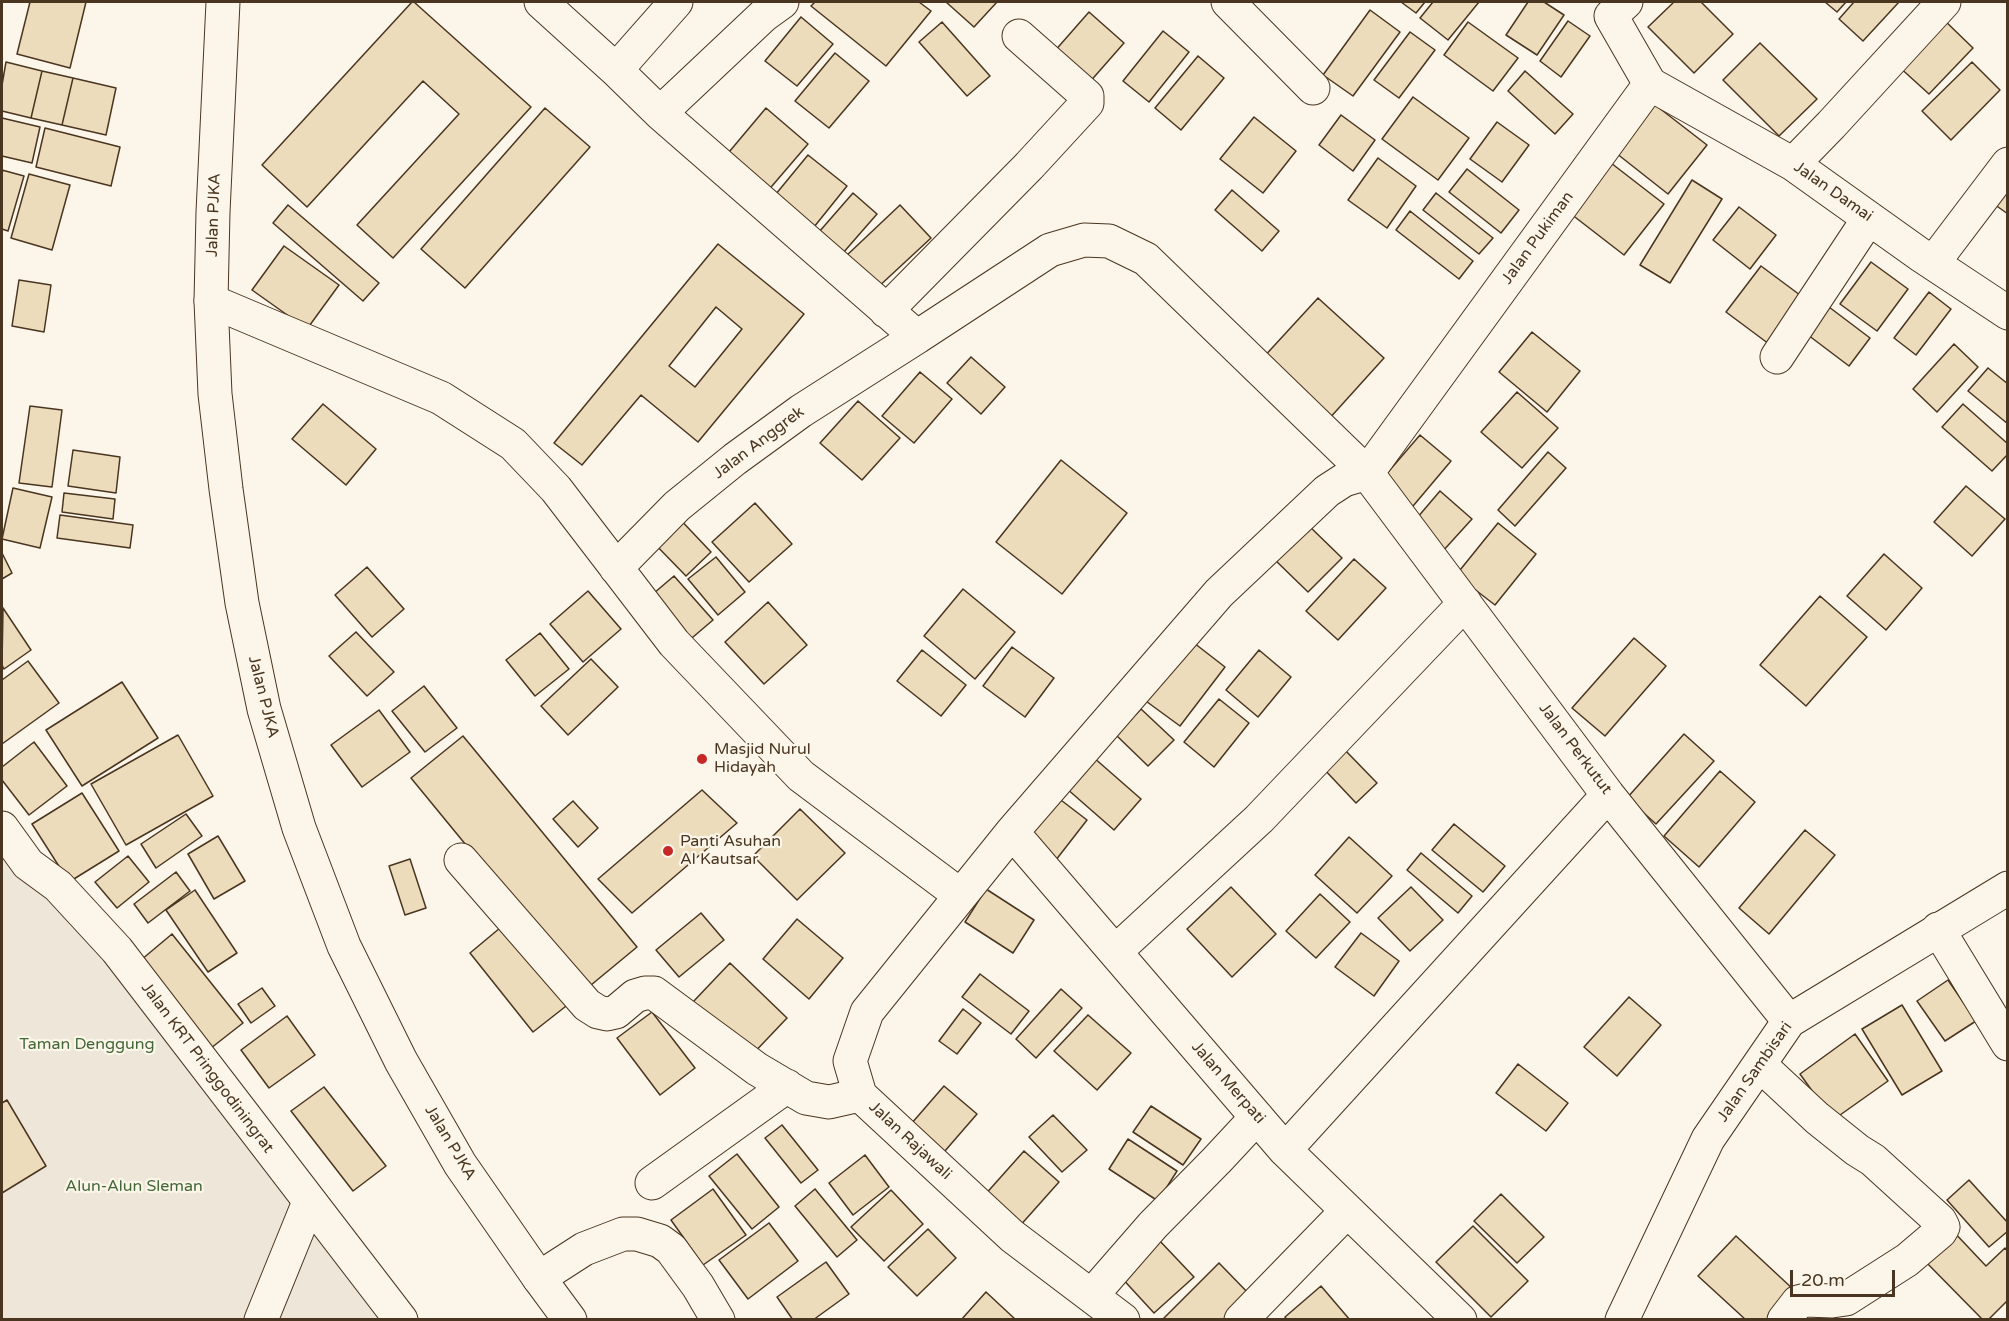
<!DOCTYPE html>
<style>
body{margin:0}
#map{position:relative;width:2009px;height:1321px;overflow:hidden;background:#fbf6e9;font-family:"Varela Round",sans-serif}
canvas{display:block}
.frame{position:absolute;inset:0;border:3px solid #4a3520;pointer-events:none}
.scale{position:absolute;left:1790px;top:1270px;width:105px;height:27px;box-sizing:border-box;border:3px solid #4a3520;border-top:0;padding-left:8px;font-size:18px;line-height:21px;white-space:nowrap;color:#4a3520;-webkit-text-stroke:4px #fbf6e9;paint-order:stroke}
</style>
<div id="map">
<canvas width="2009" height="1321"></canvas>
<div class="frame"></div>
<div class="scale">20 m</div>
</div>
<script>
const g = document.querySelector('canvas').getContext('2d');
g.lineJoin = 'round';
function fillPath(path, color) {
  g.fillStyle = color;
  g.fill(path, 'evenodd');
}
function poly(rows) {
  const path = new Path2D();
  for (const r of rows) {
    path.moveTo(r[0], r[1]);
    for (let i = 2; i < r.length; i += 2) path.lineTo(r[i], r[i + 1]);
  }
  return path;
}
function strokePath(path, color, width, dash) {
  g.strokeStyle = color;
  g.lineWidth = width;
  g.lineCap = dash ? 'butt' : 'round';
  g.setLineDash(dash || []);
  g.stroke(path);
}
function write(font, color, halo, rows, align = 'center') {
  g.font = font + ' "Varela Round",sans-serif';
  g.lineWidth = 4.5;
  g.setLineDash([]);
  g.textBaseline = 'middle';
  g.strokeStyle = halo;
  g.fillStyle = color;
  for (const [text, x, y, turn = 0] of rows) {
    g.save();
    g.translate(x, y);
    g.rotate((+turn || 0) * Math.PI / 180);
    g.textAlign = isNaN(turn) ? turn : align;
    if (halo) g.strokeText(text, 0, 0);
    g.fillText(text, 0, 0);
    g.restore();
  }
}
const green = poly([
 [2,856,28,864,405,1319,2,1319,2,856]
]);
fillPath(green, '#ede6d9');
strokePath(green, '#887966', 1.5);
const building = poly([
 [30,2,86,2,70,68,17,54,30,2],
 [412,2,414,2,531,107,393,258,357,225,459,114,423,81,307,207,262,165,412,2],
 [815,2,919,2,931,11,886,66,811,6,815,2],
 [946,2,997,2,974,27,946,2],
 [1401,2,1425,2,1416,13,1401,2],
 [1433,2,1479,2,1448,40,1420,18,1433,2],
 [1528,2,1544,2,1564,15,1537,55,1506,35,1528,2],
 [1674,2,1701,2,1733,34,1694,73,1648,27,1674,2],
 [1825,2,1846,2,1837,12,1825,2],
 [1854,2,1899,2,1863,41,1839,19,1854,2],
 [1370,10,1400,32,1353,96,1323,75,1370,10],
 [1089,12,1124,43,1088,84,1053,53,1089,12],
 [801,17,833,44,797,86,765,61,801,17],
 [1942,18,1973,48,1929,94,1897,65,1942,18],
 [1568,21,1590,36,1561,77,1540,61,1568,21],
 [942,22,990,76,967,96,919,42,942,22],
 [1468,22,1518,58,1493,91,1444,55,1468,22],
 [1163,31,1189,52,1149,102,1123,81,1163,31],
 [1410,32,1435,50,1399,98,1374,80,1410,32],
 [1760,43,1817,99,1779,136,1723,80,1760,43],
 [835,53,869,81,829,128,795,101,835,53],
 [1198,56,1224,78,1181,130,1155,108,1198,56],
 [6,62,42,71,31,118,2,111,2,85,6,62],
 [1972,62,2000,90,1951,140,1922,111,1972,62],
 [42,71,73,78,62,125,31,118,42,71],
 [1525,71,1573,114,1555,134,1508,91,1525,71],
 [73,78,116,88,106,135,62,125,73,78],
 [1413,97,1469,138,1438,180,1382,139,1413,97],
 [1654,104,1707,145,1668,194,1616,153,1654,104],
 [545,108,590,147,465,288,421,249,545,108],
 [766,108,808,144,766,193,724,158,766,108],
 [1341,115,1375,140,1353,171,1319,145,1341,115],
 [1254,117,1296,151,1263,193,1220,159,1254,117],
 [2,118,40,127,32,163,2,156,2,118],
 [1497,122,1529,145,1502,182,1470,159,1497,122],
 [45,128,120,147,111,186,36,167,45,128],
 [808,155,847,186,810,232,771,200,808,155],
 [1378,158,1416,186,1387,228,1348,200,1378,158],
 [1611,163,1664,204,1624,255,1571,214,1611,163],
 [1467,169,1519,210,1501,233,1449,192,1467,169],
 [2,170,24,176,8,231,2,229,2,170],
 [29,174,70,185,52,250,11,238,29,174],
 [1692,180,1722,199,1670,283,1640,265,1692,180],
 [2008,181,2008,214,1991,202,2008,181],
 [1232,190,1279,231,1262,251,1215,210,1232,190],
 [853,193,877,214,836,261,812,240,853,193],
 [1436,193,1493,238,1479,254,1423,210,1436,193],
 [288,205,379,283,363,301,273,223,288,205],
 [900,205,931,238,876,289,845,257,900,205],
 [1739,207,1776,235,1750,269,1713,240,1739,207],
 [1410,211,1473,261,1459,279,1396,230,1410,211],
 [718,244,804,314,698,442,641,395,582,465,554,443,718,244],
 [716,307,742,329,695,387,669,366,716,307],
 [284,246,339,285,307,329,252,290,284,246],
 [1871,262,1908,289,1877,331,1840,304,1871,262],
 [1761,266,1808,301,1773,347,1726,312,1761,266],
 [19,280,51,285,44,332,12,326,19,280],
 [1929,292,1951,309,1916,355,1894,338,1929,292],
 [1318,298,1384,358,1328,420,1261,360,1318,298],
 [1829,307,1870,338,1849,366,1808,335,1829,307],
 [1532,332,1580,371,1547,412,1499,372,1532,332],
 [1954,344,1978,367,1937,412,1913,389,1954,344],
 [971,357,1005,387,981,414,947,383,971,357],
 [1988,368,2008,384,2008,424,1968,391,1988,368],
 [920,372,952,399,914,443,882,416,920,372],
 [1517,392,1558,428,1522,468,1481,432,1517,392],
 [858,401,900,438,862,480,820,443,858,401],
 [323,404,376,449,346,485,292,439,323,404],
 [1963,404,2008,444,2008,454,1992,471,1942,427,1963,404],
 [30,406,62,410,52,487,19,483,30,406],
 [1420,435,1451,461,1408,512,1377,485,1420,435],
 [73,450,120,457,116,493,68,486,73,450],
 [1548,452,1566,468,1515,526,1498,510,1548,452],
 [1061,460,1127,513,1062,594,996,542,1061,460],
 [1966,486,2005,519,1972,556,1934,522,1966,486],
 [13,488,52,497,40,548,2,539,13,488],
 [1440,491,1472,519,1442,552,1411,525,1440,491],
 [64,493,115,499,113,519,62,512,64,493],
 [755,503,792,544,749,582,712,542,755,503],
 [675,514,711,552,686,576,650,539,675,514],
 [60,515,133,525,130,548,57,538,60,515],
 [1306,523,1342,558,1308,592,1273,558,1306,523],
 [1498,523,1536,554,1495,605,1456,575,1498,523],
 [2,553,12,573,2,579,2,553],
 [1884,554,1922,588,1886,630,1847,596,1884,554],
 [716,557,745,592,718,615,688,579,716,557],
 [1354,559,1386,588,1338,640,1306,611,1354,559],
 [367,567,404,609,372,637,335,595,367,567],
 [674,576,713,620,686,643,647,599,674,576],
 [963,589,1015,632,975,679,924,636,963,589],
 [588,591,621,629,583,662,550,624,588,591],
 [1820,596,1867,637,1806,706,1760,665,1820,596],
 [768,602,807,645,764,684,725,642,768,602],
 [3,608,31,650,4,669,2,665,3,608],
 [356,632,394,672,367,696,329,656,356,632],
 [540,633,569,669,535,696,506,660,540,633],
 [1185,636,1225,667,1180,726,1139,696,1185,636],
 [1634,638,1666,666,1605,736,1572,708,1634,638],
 [1012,647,1054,678,1025,717,983,686,1012,647],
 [922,650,966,685,941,716,897,681,922,650],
 [1259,650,1291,677,1258,717,1226,690,1259,650],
 [591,659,618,687,568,735,541,706,591,659],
 [28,661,59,703,2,744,2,680,28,661],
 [122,682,158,738,82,786,46,730,122,682],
 [424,686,457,728,425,752,392,711,424,686],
 [1219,699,1249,723,1214,767,1184,742,1219,699],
 [1141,709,1174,740,1148,766,1116,735,1141,709],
 [379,710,410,752,362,787,331,745,379,710],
 [1684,734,1714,761,1656,824,1627,798,1684,734],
 [178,735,213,796,126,845,91,784,178,735],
 [463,736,637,947,585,990,411,778,463,736],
 [34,742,67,786,29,815,2,780,2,767,34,742],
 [1343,748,1377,783,1356,803,1322,767,1343,748],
 [1093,757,1141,799,1114,830,1066,788,1093,757],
 [1720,771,1755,802,1699,867,1664,836,1720,771],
 [702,790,737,823,632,913,598,879,702,790],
 [82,793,119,851,69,882,32,824,82,793],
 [1053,794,1087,820,1052,865,1019,838,1053,794],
 [573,801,598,828,578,847,553,819,573,801],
 [800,809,845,853,797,900,753,856,800,809],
 [186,814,202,836,156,868,141,844,186,814],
 [1454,824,1505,866,1483,892,1432,850,1454,824],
 [1805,830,1835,855,1769,934,1739,908,1805,830],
 [218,836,245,881,214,899,188,854,218,836],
 [1349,837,1392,876,1357,913,1315,875,1349,837],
 [1421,853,1472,896,1458,913,1407,870,1421,853],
 [128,856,149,882,117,908,95,882,128,856],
 [410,859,426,908,405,915,389,866,410,859],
 [176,872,190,891,148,923,134,904,176,872],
 [1231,887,1276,934,1232,977,1187,929,1231,887],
 [1411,887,1443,920,1410,951,1378,918,1411,887],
 [986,889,1034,920,1013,953,965,922,986,889],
 [195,890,237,953,208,972,166,910,195,890],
 [1320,894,1350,922,1316,958,1286,931,1320,894],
 [701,913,724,940,679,977,656,950,701,913],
 [797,919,843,958,809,999,763,959,797,919],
 [506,923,570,1003,533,1032,470,953,506,923],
 [1361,933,1399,961,1374,996,1335,967,1361,933],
 [172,934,243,1023,211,1048,141,960,172,934],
 [730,963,787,1018,749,1058,692,1003,730,963],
 [980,974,1029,1011,1011,1034,962,997,980,974],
 [1948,980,1976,1021,1945,1041,1917,1001,1948,980],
 [262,988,275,1006,251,1023,238,1004,262,988],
 [1061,989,1082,1008,1036,1058,1016,1039,1061,989],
 [1629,997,1661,1025,1617,1076,1584,1047,1629,997],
 [1902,1005,1942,1071,1902,1095,1862,1029,1902,1005],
 [963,1009,981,1023,957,1054,939,1041,963,1009],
 [652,1012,695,1068,660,1095,617,1038,652,1012],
 [1088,1015,1131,1053,1097,1090,1054,1051,1088,1015],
 [287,1016,315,1055,269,1088,241,1050,287,1016],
 [1855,1034,1888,1081,1833,1120,1800,1074,1855,1034],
 [1518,1064,1568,1103,1546,1131,1496,1093,1518,1064],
 [944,1086,977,1114,938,1159,905,1131,944,1086],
 [324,1087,386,1166,353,1191,291,1111,324,1087],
 [7,1100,46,1166,2,1193,2,1103,7,1100],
 [1151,1106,1201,1139,1183,1165,1133,1132,1151,1106],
 [1053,1115,1087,1150,1062,1172,1029,1137,1053,1115],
 [782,1125,818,1170,801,1183,765,1138,782,1125],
 [1128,1139,1177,1171,1158,1201,1109,1169,1128,1139],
 [1024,1151,1059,1182,1018,1228,983,1197,1024,1151],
 [737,1154,779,1207,752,1229,709,1176,737,1154],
 [865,1155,889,1187,853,1215,829,1183,865,1155],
 [1969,1180,2008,1223,2008,1231,1989,1247,1947,1200,1969,1180],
 [713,1189,746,1235,703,1265,671,1220,713,1189],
 [815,1189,857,1240,837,1257,795,1206,815,1189],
 [891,1190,923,1224,884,1261,851,1227,891,1190],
 [1501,1194,1544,1237,1517,1263,1474,1221,1501,1194],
 [769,1223,798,1261,748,1299,719,1260,769,1223],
 [1473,1226,1528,1281,1491,1317,1436,1262,1473,1226],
 [928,1229,956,1258,917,1296,888,1267,928,1229],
 [1951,1229,1986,1266,2005,1248,2008,1251,2008,1300,1988,1320,1983,1320,1921,1257,1951,1229],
 [1736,1236,1794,1290,1767,1320,1746,1320,1698,1276,1736,1236],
 [1158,1239,1194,1277,1154,1313,1119,1275,1158,1239],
 [826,1262,849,1294,813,1320,793,1320,777,1297,826,1262],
 [1219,1263,1252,1297,1229,1320,1162,1320,1219,1263],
 [1321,1286,1350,1320,1287,1320,1285,1317,1321,1286],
 [986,1292,1016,1320,961,1320,986,1292]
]);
fillPath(building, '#ecdcbc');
strokePath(building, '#4a3520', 1.5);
const minor = poly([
 [541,2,616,70,660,113,917,337,1050,250,1084,240,1109,241,1146,259,1367,473,1344,480,1327,491,1219,593,1012,832,867,1012,850,1061,860,1095,1012,1236,1123,1320],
 [1228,2,1313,88],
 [1626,2,1611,16,1650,84,1367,473,1608,795,1789,1021],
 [616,70,676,2],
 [1650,84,1793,164,1922,256,2008,313],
 [660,113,764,15,782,2],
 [1793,164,1831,125,1944,2],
 [1933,263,2008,164],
 [211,301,441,398,513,444,556,489,674,643,801,776,960,895],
 [886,311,1029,166,1087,103,1087,96,1019,36],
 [1777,357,1869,218],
 [616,568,677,506,735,459,801,411,917,337],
 [1012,832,1285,1150,1460,1320],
 [461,860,587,1005,598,1012,607,1014,616,1012,635,996,645,993,654,993,757,1069,806,1098,829,1102,860,1095],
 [1938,929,2008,1044],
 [1115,952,1259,819,1465,603],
 [1760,1065,1817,1118,1857,1150,1873,1160,1940,1221,1943,1227,1940,1232,1907,1260,1846,1299,1832,1301,1806,1300,1798,1302,1784,1320],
 [1285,1150,1608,795],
 [652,1183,787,1086],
 [539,1278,584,1249,623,1234,637,1234,660,1241,671,1249,698,1286,718,1320],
 [1092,1295,1153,1225,1217,1160,1257,1117],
 [261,1320,309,1202],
 [1241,1320,1347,1211]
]);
const major = poly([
 [223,2,213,212,211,301,215,394,226,489,242,603,264,709,299,828,344,946,401,1061,460,1164,539,1278,570,1320],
 [2,828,28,864,58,886,117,950,401,1320],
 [1622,1320,1708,1139,1789,1021,2008,888]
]);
strokePath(minor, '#4a3520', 35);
strokePath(major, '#4a3520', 35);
strokePath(minor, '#fbf6e9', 33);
strokePath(major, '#fbf6e9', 33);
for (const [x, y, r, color] of [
 [702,759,6,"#c62828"],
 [668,851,6,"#c62828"]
]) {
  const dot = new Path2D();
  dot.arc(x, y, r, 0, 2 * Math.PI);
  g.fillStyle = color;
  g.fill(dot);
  strokePath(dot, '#fbf6e9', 2);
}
write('16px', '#4a3520', '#fbf6e9', [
 ["Jalan Damai",1833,192,35],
 ["Jalan PJKA",214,215,-88],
 ["Jalan Pukiman",1538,238,-54],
 ["Jalan Anggrek",759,443,-37],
 ["Jalan PJKA",263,697,76],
 ["Jalan Perkutut",1575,749,53],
 ["Jalan KRT Pringgodiningrat",207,1068,53],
 ["Jalan Sambisari",1755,1072,-55],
 ["Jalan Merpati",1228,1083,49],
 ["Jalan Rajawali",910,1141,43],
 ["Jalan PJKA",450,1143,59]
]);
write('16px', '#4a3520', '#fbf6e9', [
 ["Masjid Nurul",714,750],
 ["Hidayah",714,768],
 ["Panti Asuhan",680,842],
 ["Al Kautsar",680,860]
], 'left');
write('16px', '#436837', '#fbf6e9', [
 ["Taman Denggung",87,1045],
 ["Alun-Alun Sleman",134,1187]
]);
</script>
